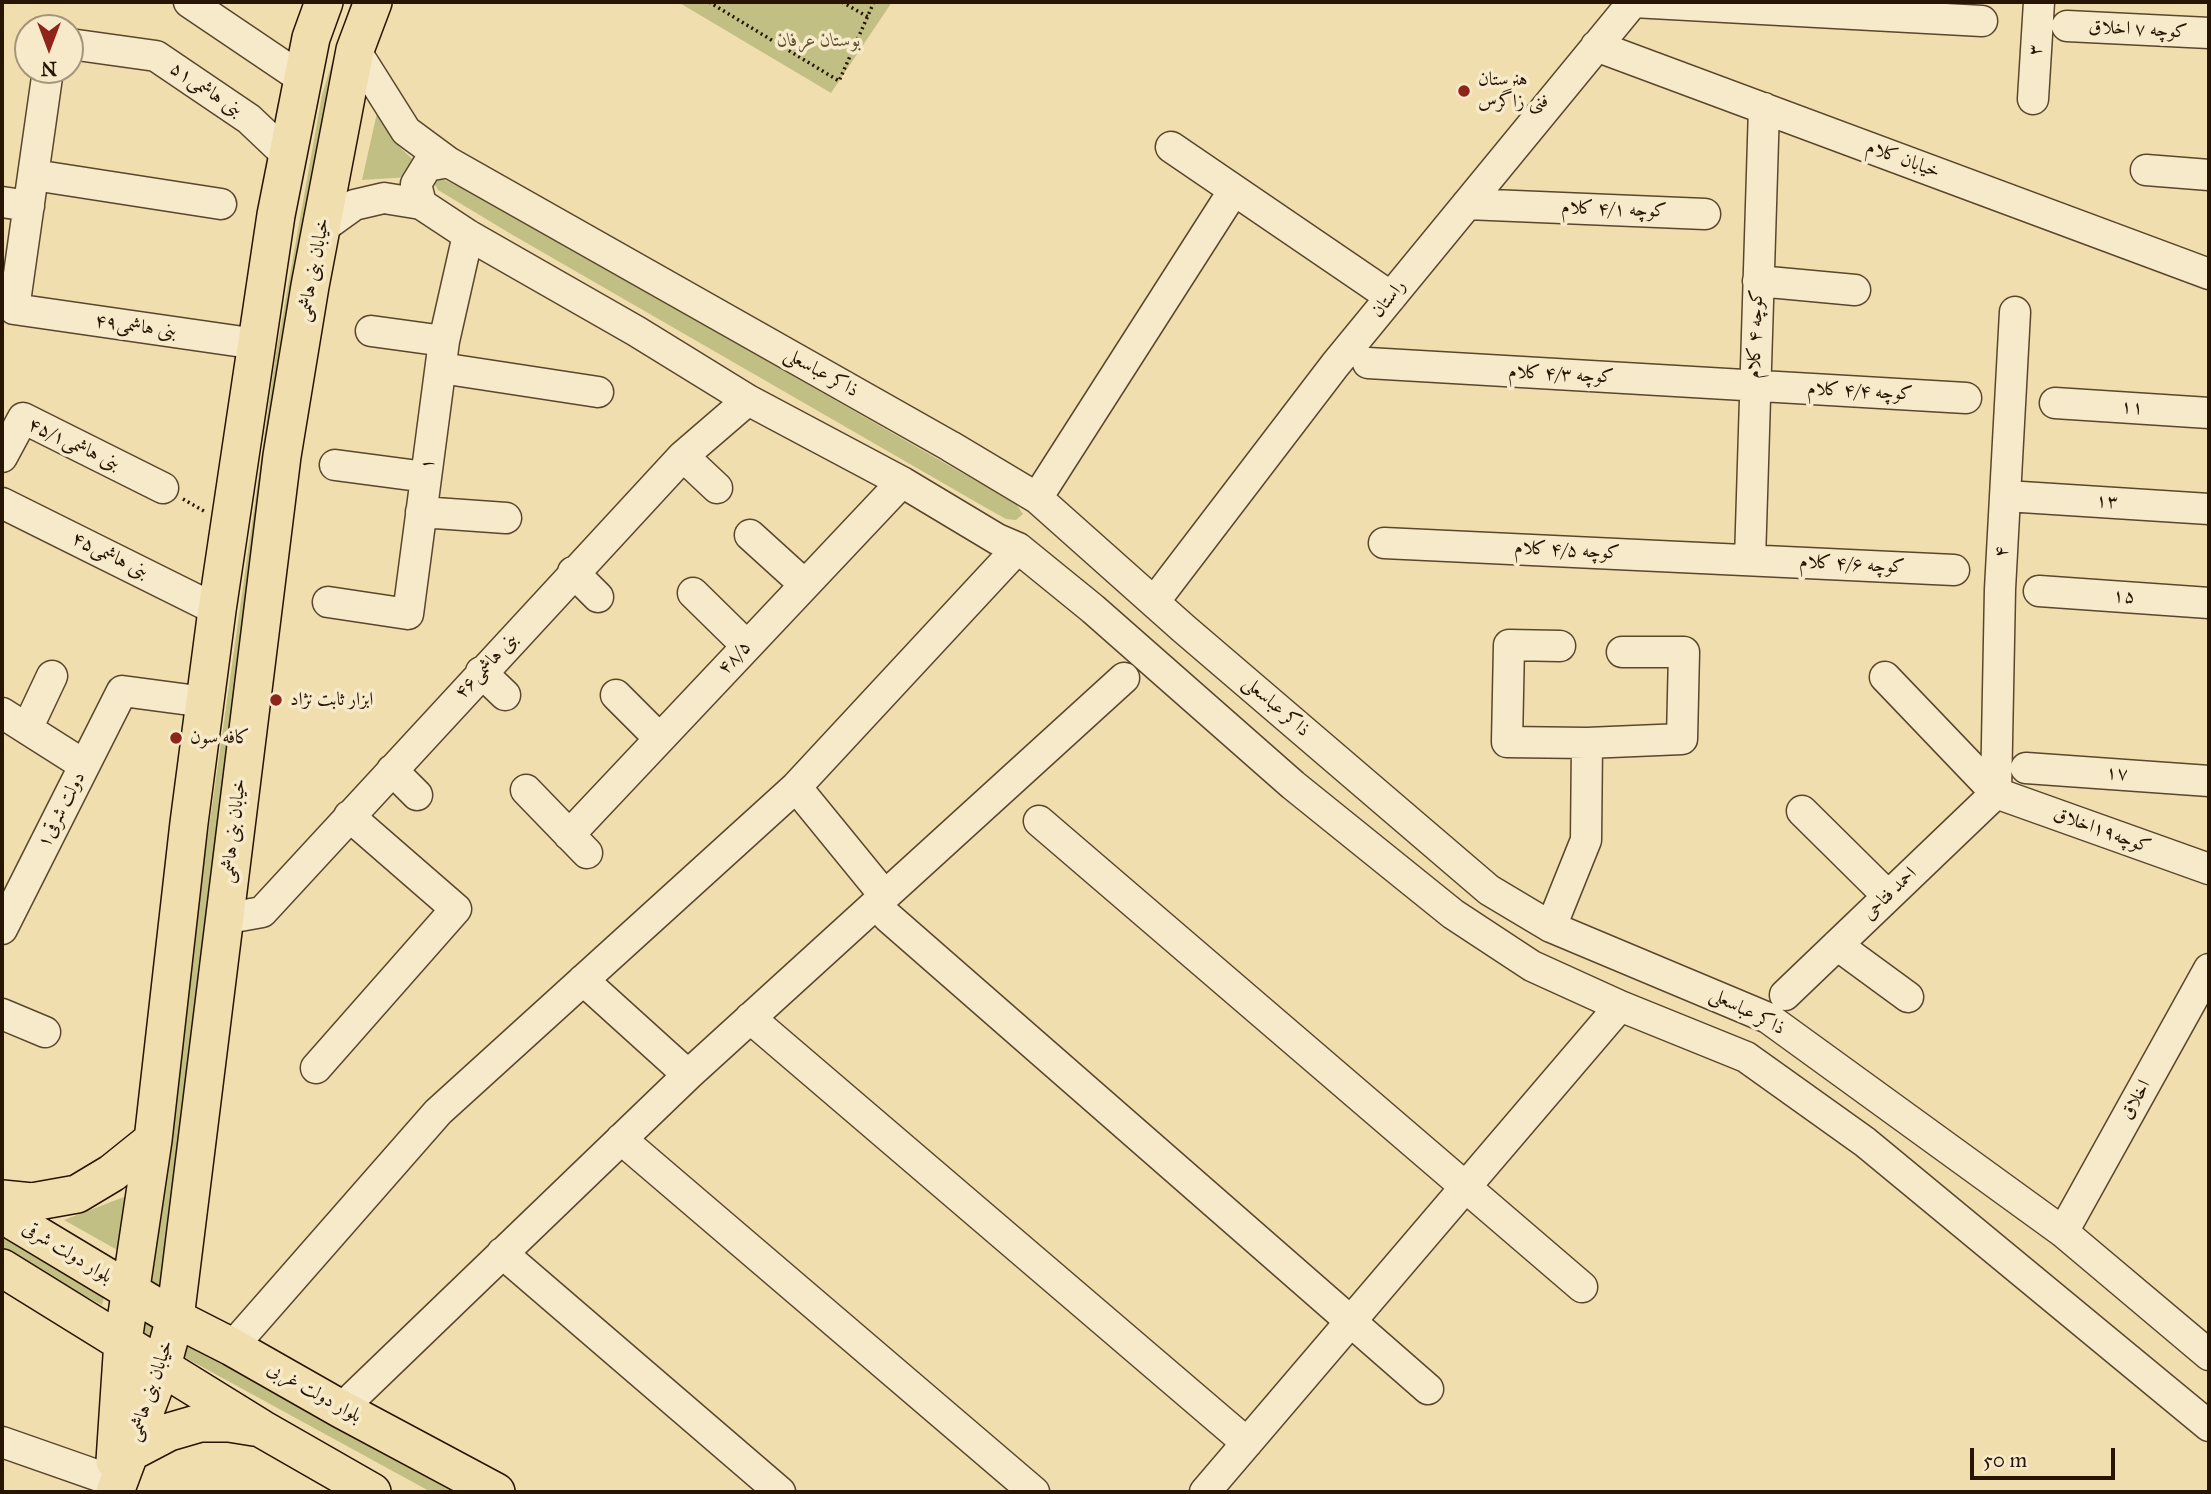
<!DOCTYPE html>
<meta charset="utf-8">
<style>
body{margin:0}
#map{position:relative;width:2211px;height:1494px;overflow:hidden;background:#f1deae;font-family:"IM FELL Great Primer",serif}
canvas{display:block}
.frame{position:absolute;inset:0;border:4px solid #281402;pointer-events:none}
.north{position:absolute;left:14px;top:14px;width:70px;height:70px;box-sizing:border-box;background:#f6eaca;border:2px solid #a4947a;border-radius:50%;rotate:180deg;font-size:19px;font-weight:700;line-height:28px;text-align:center;color:#281402}
.north::after{content:'';display:block;margin:auto;width:24px;height:32px;background:#8f2418;clip-path:polygon(50% 0,100% 100%,50% 72%,0 100%)}
.scale{position:absolute;left:1970px;top:1448px;width:145px;height:32px;box-sizing:border-box;border:4px solid #281402;border-top:0;padding-left:9px;font-size:21px;line-height:24px;white-space:nowrap;color:#281402;-webkit-text-stroke:5px #f6eaca;paint-order:stroke}
</style>
<div id="map">
<canvas width="2211" height="1494"></canvas>
<div class="frame"></div>
<div class="north">N</div>
<div class="scale">50 m</div>
</div>
<script>
const g = document.querySelector('canvas').getContext('2d');
g.lineJoin = 'round';
function fillPath(path, color) {
  g.fillStyle = color;
  g.fill(path, 'evenodd');
}
function poly(rows) {
  const path = new Path2D();
  for (const r of rows) {
    path.moveTo(r[0], r[1]);
    for (let i = 2; i < r.length; i += 2) path.lineTo(r[i], r[i + 1]);
  }
  return path;
}
function strokePath(path, color, width, dash) {
  g.strokeStyle = color;
  g.lineWidth = width;
  g.lineCap = dash ? 'butt' : 'round';
  g.setLineDash(dash || []);
  g.stroke(path);
}
function write(font, color, halo, rows, align = 'center') {
  g.font = font + ' "IM FELL Great Primer",Amiri,serif';
  g.lineWidth = 7;
  g.setLineDash([]);
  g.textBaseline = 'middle';
  g.strokeStyle = halo;
  g.fillStyle = color;
  for (const [text, x, y, turn = 0] of rows) {
    g.save();
    g.translate(x, y);
    g.rotate((+turn || 0) * Math.PI / 180);
    g.textAlign = isNaN(turn) ? turn : align;
    if (halo) g.strokeText(text, 0, 0);
    g.fillText(text, 0, 0);
    g.restore();
  }
}
fillPath(poly([
 [351,2,362,2,156,1325,133,1396,157,1244,191,955,276,353,322,95],
 [678,2,892,2,831,93],
 [377,113,393,141,419,165,410,177,362,180],
 [440,178,476,194,1016,504,1023,514,1016,520,1006,519,988,509,511,234,438,190,434,183],
 [129,1195,119,1251,64,1220],
 [2,1233,106,1289,102,1305,2,1252],
 [186,1338,463,1492,431,1492,184,1357]
]), '#c2bf85');
const minor = poly([
 [189,2,303,79],
 [1633,2,1982,21],
 [2067,26,2209,33],
 [70,44,156,56,249,119,288,156],
 [1596,46,2209,274],
 [355,50,406,131,448,162,950,446,1037,498,1183,628,1489,890,1551,927,1768,1018,2063,1232,2209,1355],
 [48,70,14,309,257,344],
 [2033,99,2039,2],
 [1171,147,1391,297],
 [2146,170,2209,175],
 [34,175,221,204],
 [2,202,29,206],
 [421,204,416,184,427,166,448,162],
 [1467,204,1705,214],
 [322,228,354,205,384,198,421,204,468,235,636,331,748,400,902,482,997,539,1018,548,1093,609,1293,785,1453,914,1532,966,1620,1006,1746,1057,1865,1142,2209,1426],
 [1758,281,1855,290],
 [371,331,444,341],
 [1368,363,1966,398],
 [441,368,598,392],
 [2055,403,2209,413],
 [683,456,717,488],
 [2,457,23,418,163,488],
 [335,465,426,477],
 [2006,496,2209,509],
 [1037,498,1234,190],
 [2,503,217,610],
 [421,512,506,518],
 [750,535,804,584],
 [1384,543,1954,570],
 [1750,560,1764,108],
 [573,572,598,597],
 [2039,591,2209,603],
 [693,593,746,645],
 [328,602,408,614,444,341,468,235],
 [1154,602,1335,365,1633,2],
 [1560,646,1509,645,1507,742,1587,743],
 [481,672,505,695],
 [1885,677,1996,793,2209,869],
 [616,695,659,738],
 [2,713,84,765],
 [27,729,52,676],
 [2026,768,2209,781],
 [392,770,417,795],
 [796,787,885,896],
 [526,790,587,853],
 [1996,793,2000,589,2015,312],
 [1802,811,1888,896],
 [1039,821,1582,1287],
 [569,835,902,482],
 [888,917,1428,1389],
 [223,919,262,912,683,456,748,400],
 [1551,927,1586,840,1587,743,1682,739,1684,652,1622,652],
 [2,929,122,691,205,702],
 [1837,945,1908,997],
 [583,980,688,1075],
 [1785,995,1996,793],
 [2,1014,45,1032],
 [750,1018,1247,1443],
 [316,1068,456,909,349,816],
 [621,1139,1034,1492],
 [2063,1232,2209,969],
 [502,1253,780,1492],
 [232,1347,438,1112,796,787,1018,548],
 [341,1409,688,1075,1124,678],
 [2,1442,119,1483],
 [1205,1492,1620,1006]
]);
const major = poly([
 [2,1199,32,1202,77,1194,112,1173,153,1140],
 [2,1214,175,1318,232,1347,341,1409,496,1492],
 [2,1268,262,1429,372,1492],
 [131,1452,169,1432,200,1423,229,1423,254,1427],
 [115,1461,123,1341,153,1140,189,823,217,610,276,215,311,38,324,2],
 [115,1492,162,1366,175,1318,282,456,310,286,355,50,373,2]
]);
strokePath(minor, '#5a462d', 33);
strokePath(major, '#281402', 40);
strokePath(poly([
 [709,2,839,81,874,2],
 [842,2,868,17],
 [183,499,204,511]
]), '#281402', 3.5, [2, 3.5]);
strokePath(minor, '#f6eaca', 30);
strokePath(major, '#f1deae', 37);
for (const [x, y, r, color] of [
 [1464,91,7,"#8f2418"],
 [276,700,7,"#8f2418"],
 [176,738,7,"#8f2418"]
]) {
  const dot = new Path2D();
  dot.arc(x, y, r, 0, 2 * Math.PI);
  g.fillStyle = color;
  g.fill(dot);
  strokePath(dot, '#f6eaca', 2.5);
}
write('19px', '#281402', '#f6eaca', [
 ["کوچه ۷ اخلاق",2138,30,3],
 ["۳",2036,50,-87],
 ["بنی هاشمی۵۱",206,90,34],
 ["خیابان کلام",1903,160,20],
 ["کوچه ۴/۱ کلام",1614,210,2],
 ["خیابان بنی هاشمی",314,270,-79],
 ["راستان",1389,299,-51],
 ["بنی هاشمی۴۹",136,327,8],
 ["کوچه ۴ کلام",1756,334,-88],
 ["ذاکر عباسعلی",821,373,29],
 ["کوچه ۴/۳ کلام",1561,375,3],
 ["کوچه ۴/۴ کلام",1860,392,3],
 ["۱۱",2132,408,4],
 ["۴۵/۱بنی هاشمی",74,445,25],
 ["۱",428,464,-82],
 ["۱۳",2107,502,4],
 ["کوچه ۴/۵ کلام",1567,551,3],
 ["۴",2002,552,-87],
 ["بنی هاشمی۴۵",110,556,26],
 ["کوچه ۴/۶ کلام",1852,565,3],
 ["۱۵",2124,597,4],
 ["۴۸/۵",735,658,-47],
 ["بنی هاشمی۴۶",487,666,-47],
 ["ذاکر عباسعلی",1276,707,41],
 ["۱۷",2117,774,4],
 ["۱دولت شرقی",62,810,-63],
 ["خیابان بنی هاشمی",234,831,-83],
 ["کوچه۱۹اخلاق",2102,831,20],
 ["احمد فتاحی",1890,894,-44],
 ["ذاکر عباسعلی",1747,1012,27],
 ["اخلاق",2136,1100,-61],
 ["بلوار دولت شرقی",67,1253,31],
 ["خیابان بنی هاشمی",151,1391,-71],
 ["بلوار دولت غربی",314,1393,29]
]);
write('italic 19px', '#5e5030', '#f6eaca', [
 ["بوستان عرفان",819,41]
]);
write('19px', '#281402', '#f6eaca', [
 ["هنرستان",1478,80],
 ["فنی زاگرس",1478,102],
 ["ابزار ثابت نژاد",290,700],
 ["کافه سون",190,738]
], 'left');
</script>
